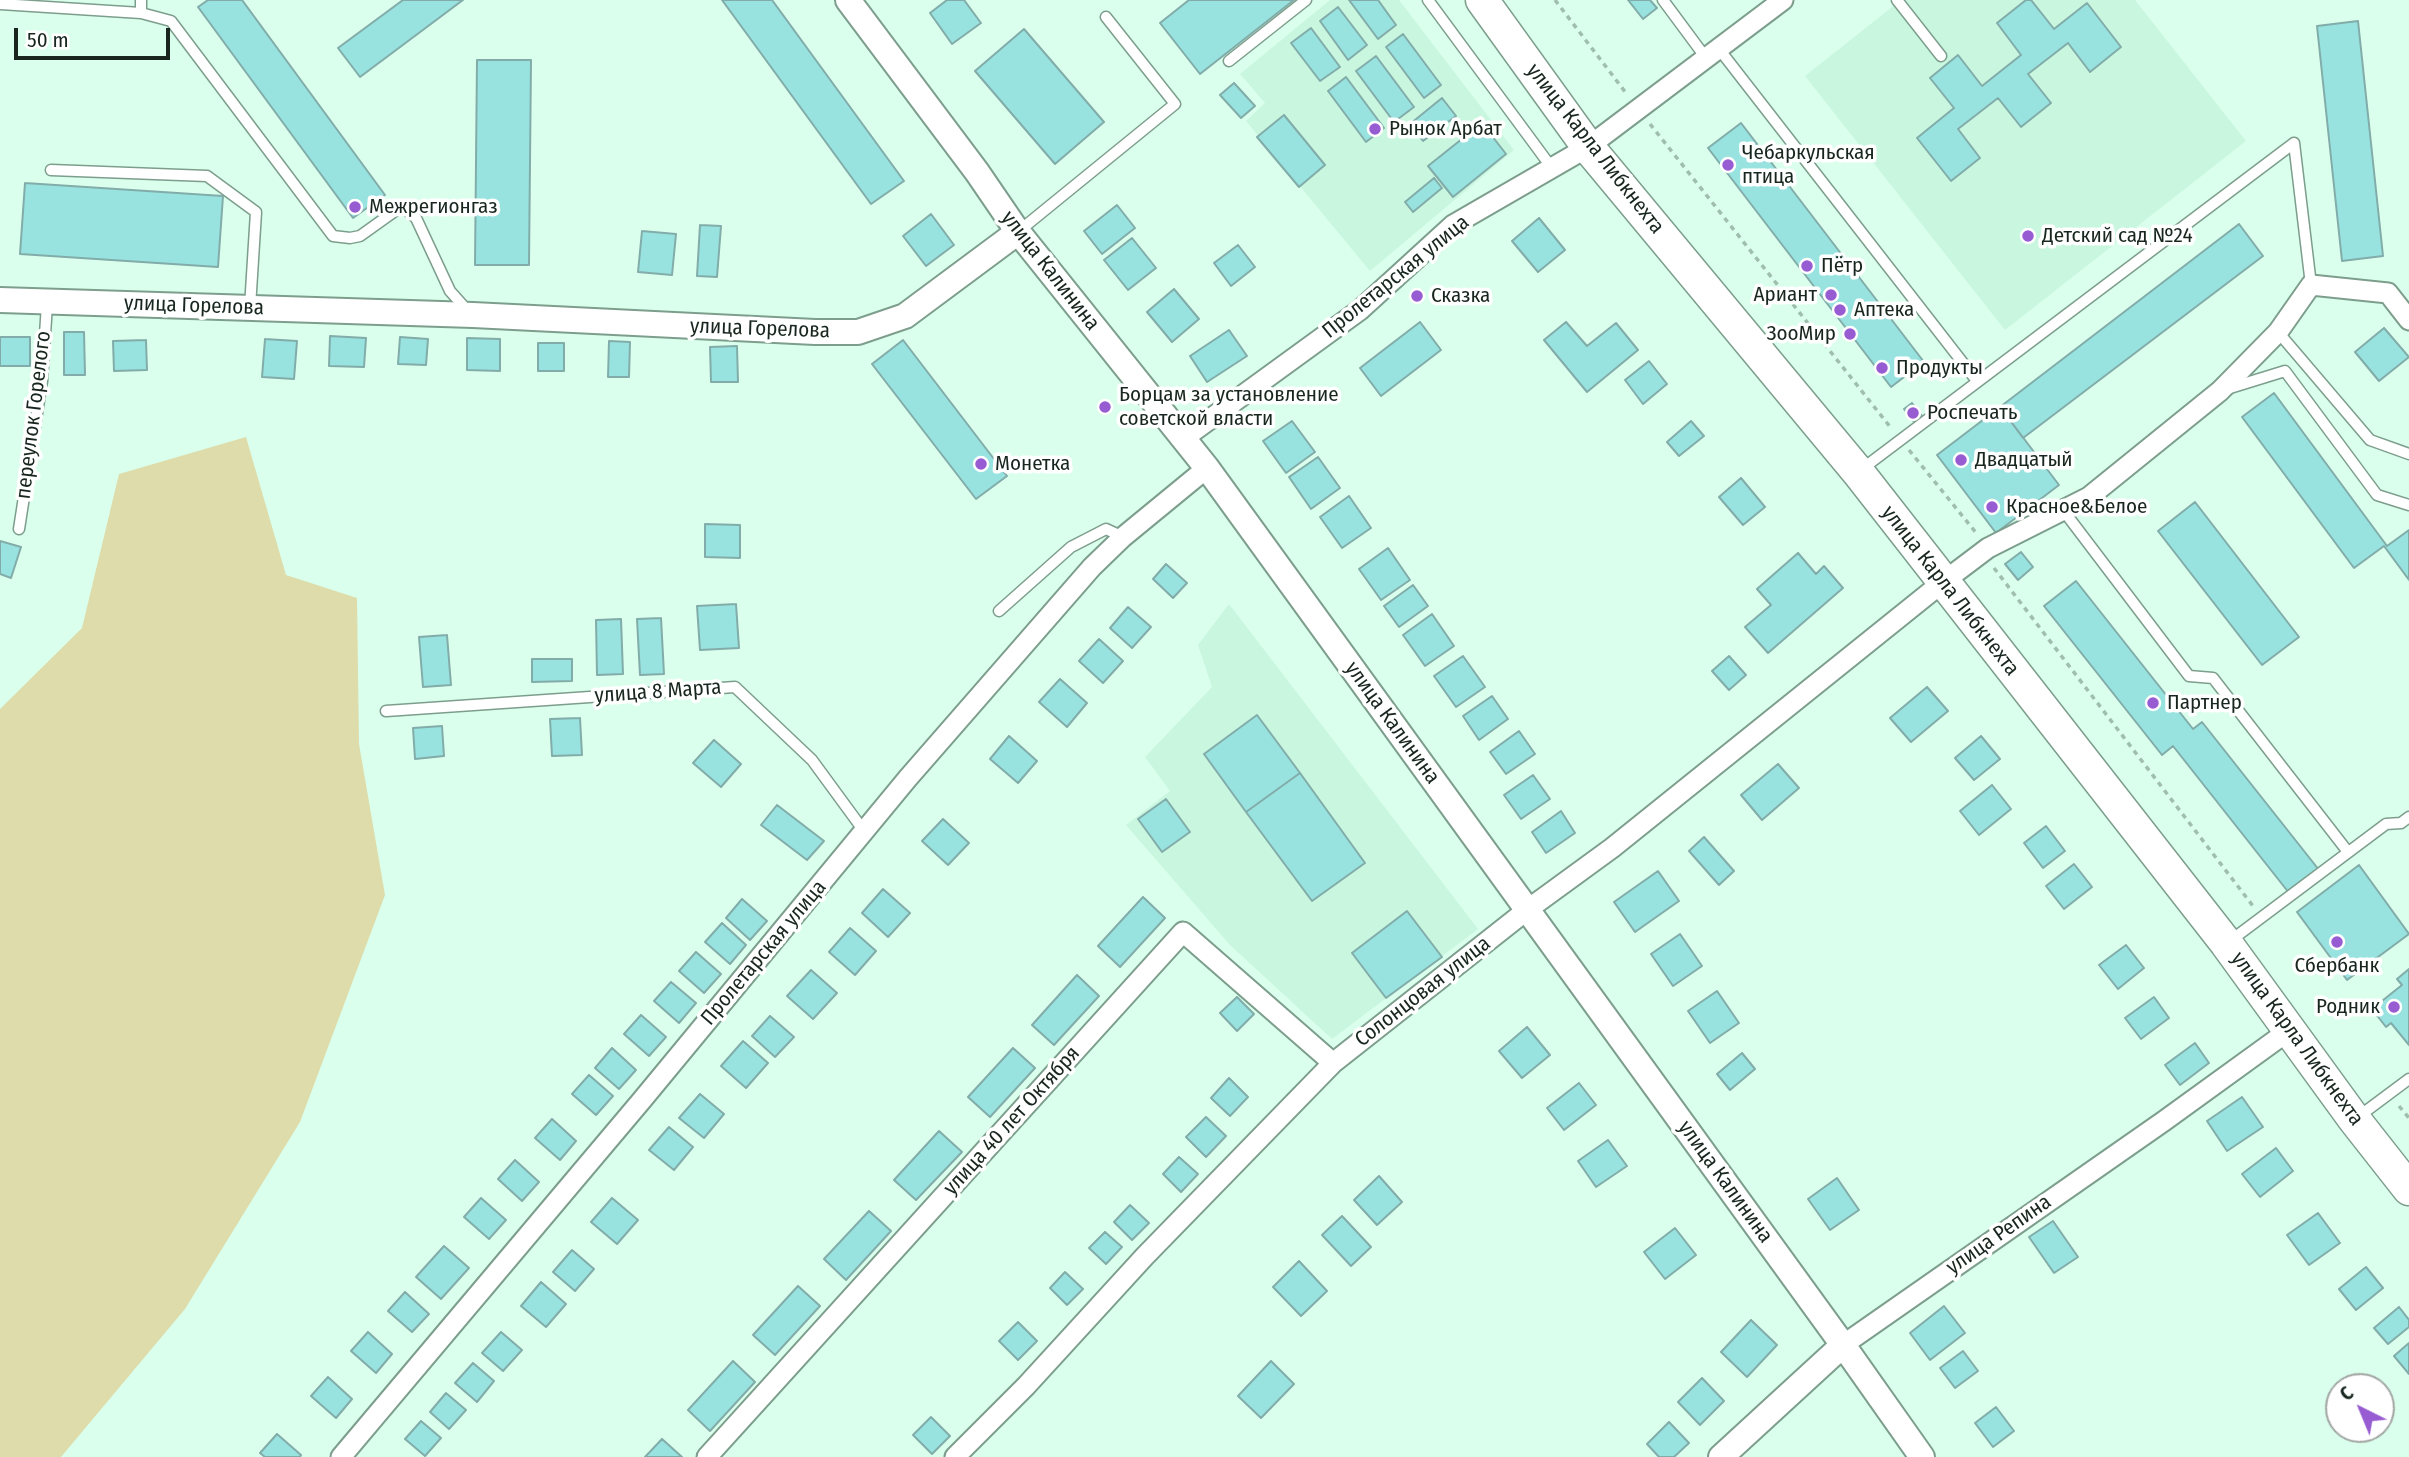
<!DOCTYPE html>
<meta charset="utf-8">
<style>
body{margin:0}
#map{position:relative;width:2409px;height:1457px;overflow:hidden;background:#daffec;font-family:"Fira Sans Condensed",sans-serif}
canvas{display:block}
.north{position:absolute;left:2325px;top:1373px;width:70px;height:70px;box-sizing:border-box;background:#fff;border:2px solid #a3a8a5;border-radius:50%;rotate:317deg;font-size:19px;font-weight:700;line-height:28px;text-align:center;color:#18261f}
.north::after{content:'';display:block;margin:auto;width:24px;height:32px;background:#975bd2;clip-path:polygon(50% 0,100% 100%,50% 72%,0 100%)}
.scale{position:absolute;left:14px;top:28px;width:156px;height:32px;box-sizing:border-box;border:4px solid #18261f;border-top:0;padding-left:9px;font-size:21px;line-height:24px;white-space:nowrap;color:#18261f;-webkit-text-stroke:5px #fff;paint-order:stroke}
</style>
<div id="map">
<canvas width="2409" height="1457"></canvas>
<div class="north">С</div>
<div class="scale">50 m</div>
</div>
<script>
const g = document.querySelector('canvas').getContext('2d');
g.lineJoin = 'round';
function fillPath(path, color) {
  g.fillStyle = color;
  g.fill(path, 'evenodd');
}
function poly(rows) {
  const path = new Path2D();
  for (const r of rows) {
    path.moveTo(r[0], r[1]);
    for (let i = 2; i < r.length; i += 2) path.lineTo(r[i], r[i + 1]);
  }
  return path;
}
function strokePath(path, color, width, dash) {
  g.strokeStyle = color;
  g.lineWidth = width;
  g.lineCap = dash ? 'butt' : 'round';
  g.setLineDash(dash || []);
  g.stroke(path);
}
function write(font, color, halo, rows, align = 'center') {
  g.font = font + ' "Fira Sans Condensed",sans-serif';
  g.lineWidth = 7;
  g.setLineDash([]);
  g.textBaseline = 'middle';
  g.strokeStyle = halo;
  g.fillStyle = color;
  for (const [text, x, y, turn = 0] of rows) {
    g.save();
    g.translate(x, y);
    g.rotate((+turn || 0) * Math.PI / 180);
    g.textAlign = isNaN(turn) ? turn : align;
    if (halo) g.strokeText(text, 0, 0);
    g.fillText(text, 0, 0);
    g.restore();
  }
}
fillPath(poly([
 [1330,0,1399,0,1514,150,1370,271,1246,121,1265,103,1240,74],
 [1901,0,2135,0,2246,141,2005,330,1805,76],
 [1229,604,1478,929,1332,1039,1230,945,1126,825,1170,791,1145,757,1212,687,1198,645]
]), '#c9f6df');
fillPath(poly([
 [246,437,286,575,357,598,359,744,385,895,300,1122,185,1309,61,1457,0,1457,0,709,82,628,119,474]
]), '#dedcaa');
const building = poly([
 [208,0,242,0,385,195,353,218,198,7,208,0],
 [403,0,463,0,360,77,338,48,403,0],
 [722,0,772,0,904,181,871,204,722,0],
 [947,0,964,0,981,23,952,44,930,13,947,0],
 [1189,0,1294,0,1200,74,1160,23,1189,0],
 [1349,0,1378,0,1396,25,1378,39,1349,0],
 [1628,0,1650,0,1657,8,1643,19,1628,0],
 [2026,0,2031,0,2054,29,2087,3,2121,47,2090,72,2068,43,2028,74,2051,103,2021,127,1998,98,1958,129,1980,158,1951,181,1917,138,1954,108,1930,78,1958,55,1982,86,2021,55,1997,23,2026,0],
 [1338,7,1367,45,1348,60,1320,21,1338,7],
 [2358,21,2383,256,2342,261,2317,26,2358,21],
 [1311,28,1340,67,1320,81,1291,43,1311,28],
 [1024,29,1104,122,1055,164,975,71,1024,29],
 [1403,34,1441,85,1424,98,1386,47,1403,34],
 [1376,56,1414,107,1394,122,1356,71,1376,56],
 [477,60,531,60,529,265,475,265,477,60],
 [1346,77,1384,128,1366,142,1328,91,1346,77],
 [1234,83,1255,106,1241,118,1220,95,1234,83],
 [1442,98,1456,116,1423,141,1410,124,1442,98],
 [1284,115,1325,165,1299,187,1257,137,1284,115],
 [1482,123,1506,154,1453,197,1428,166,1482,123],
 [1741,123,1924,362,1891,387,1708,148,1741,123],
 [1434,178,1442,188,1413,212,1405,202,1434,178],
 [25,183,223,196,218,267,20,254,25,183],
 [1117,205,1135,228,1102,254,1084,231,1117,205],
 [931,214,954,245,926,266,903,236,931,214],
 [1539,218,1565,250,1538,272,1512,241,1539,218],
 [2239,224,2263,256,2023,438,2000,407,2239,224],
 [700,225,721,226,717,277,697,276,700,225],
 [642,231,676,234,672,275,638,272,642,231],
 [1132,238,1156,268,1128,290,1104,260,1132,238],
 [1238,245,1255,267,1231,286,1214,263,1238,245],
 [1174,289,1199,319,1172,342,1147,312,1174,289],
 [1420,322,1441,350,1381,396,1360,368,1420,322],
 [1566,322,1587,346,1616,323,1638,350,1587,392,1544,340,1566,322],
 [2384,328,2409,357,2379,381,2355,352,2384,328],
 [1229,330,1247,356,1207,382,1190,356,1229,330],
 [64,332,84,332,85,375,64,375,64,332],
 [330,336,366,338,364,367,329,366,330,336],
 [0,337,30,337,30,366,0,366,0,337],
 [400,337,428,339,426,365,398,364,400,337],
 [467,338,500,339,500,371,467,370,467,338],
 [265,339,297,341,294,379,262,377,265,339],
 [146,340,147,370,114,371,113,341,146,340],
 [903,340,1007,476,976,499,872,364,903,340],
 [609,341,630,342,629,377,608,377,609,341],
 [538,343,564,343,564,371,538,371,538,343],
 [737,346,738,382,711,382,710,347,737,346],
 [1649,361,1667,384,1643,404,1625,380,1649,361],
 [2274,393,2387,546,2409,530,2409,580,2384,546,2354,568,2242,417,2274,393],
 [1912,403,1922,416,1914,422,1904,409,1912,403],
 [2000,407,2059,485,1996,533,1937,455,2000,407],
 [1292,421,1315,452,1286,473,1263,441,1292,421],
 [1691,421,1704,436,1679,456,1667,442,1691,421],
 [1318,457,1340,488,1311,509,1289,477,1318,457],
 [1741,478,1765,507,1743,525,1719,497,1741,478],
 [1349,496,1371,528,1342,548,1320,517,1349,496],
 [2195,502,2299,637,2262,665,2158,531,2195,502],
 [705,524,740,525,740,558,705,557,705,524],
 [0,541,21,547,11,578,0,574,0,541],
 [1388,548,1410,580,1381,600,1359,569,1388,548],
 [2021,552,2033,567,2018,580,2005,564,2021,552],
 [1798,553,1816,574,1824,566,1843,588,1768,653,1745,627,1771,605,1757,589,1798,553],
 [1166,564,1187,583,1173,598,1153,579,1166,564],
 [2076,581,2193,729,2202,722,2323,875,2293,898,2173,746,2162,755,2044,606,2076,581],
 [1413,585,1428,606,1399,627,1384,606,1413,585],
 [736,604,739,648,700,650,697,606,736,604],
 [1128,607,1151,627,1132,648,1110,628,1128,607],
 [1432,614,1454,646,1425,666,1403,635,1432,614],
 [661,618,664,674,640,675,637,619,661,618],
 [621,619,623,674,597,675,596,620,621,619],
 [447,635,451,685,423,687,419,637,447,635],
 [1099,639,1123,661,1103,683,1079,661,1099,639],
 [1463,656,1485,687,1456,707,1434,676,1463,656],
 [1729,656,1746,675,1729,690,1712,671,1729,656],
 [532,659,572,659,572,681,532,682,532,659],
 [1060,679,1087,703,1067,727,1039,702,1060,679],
 [1927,687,1948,711,1911,742,1890,718,1927,687],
 [1492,696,1508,719,1479,740,1463,716,1492,696],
 [1257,715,1300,773,1246,812,1204,754,1257,715],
 [580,718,582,755,552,756,550,719,580,718],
 [442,726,444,756,415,759,413,728,442,726],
 [1519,731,1535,754,1506,774,1490,752,1519,731],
 [1009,736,1037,761,1018,783,990,759,1009,736],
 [1981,736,2000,759,1974,780,1955,758,1981,736],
 [714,740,741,764,721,787,693,763,714,740],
 [1778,764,1799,788,1762,820,1741,795,1778,764],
 [1300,773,1365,863,1312,901,1246,812,1300,773],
 [1533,775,1550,799,1521,819,1504,795,1533,775],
 [1992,785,2011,809,1979,835,1960,811,1992,785],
 [1166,799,1190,832,1162,852,1138,819,1166,799],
 [777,805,824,841,807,860,761,825,777,805],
 [1561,811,1575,833,1546,853,1532,832,1561,811],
 [943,819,969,843,948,865,922,841,943,819],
 [2046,826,2065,851,2043,868,2024,843,2046,826],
 [1704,837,1734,871,1719,885,1689,851,1704,837],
 [2074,864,2092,887,2064,909,2046,886,2074,864],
 [2359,865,2409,934,2347,980,2297,912,2359,865],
 [1658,871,1679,901,1635,932,1614,902,1658,871],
 [883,889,910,913,888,937,862,913,883,889],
 [1143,897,1165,918,1120,967,1098,946,1143,897],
 [742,899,767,921,750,940,726,918,742,899],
 [1407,911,1442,957,1386,998,1352,953,1407,911],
 [722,923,746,945,730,964,705,942,722,923],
 [850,928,876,951,855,975,829,952,850,928],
 [1680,934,1702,966,1673,986,1651,954,1680,934],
 [2126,945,2144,968,2118,989,2099,965,2126,945],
 [696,952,721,974,704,993,679,971,696,952],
 [2409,969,2409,1045,2391,1023,2386,1027,2375,1013,2380,1009,2377,1005,2402,985,2397,979,2409,969],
 [811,970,837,993,813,1019,787,996,811,970],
 [1077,975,1099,996,1054,1045,1032,1025,1077,975],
 [671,982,696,1003,679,1023,654,1001,671,982],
 [1717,991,1739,1023,1710,1043,1688,1011,1717,991],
 [1237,997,1254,1014,1237,1031,1220,1013,1237,997],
 [2154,997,2169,1018,2141,1039,2125,1018,2154,997],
 [641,1015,666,1037,649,1056,624,1034,641,1015],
 [770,1016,794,1037,775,1057,752,1036,770,1016],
 [1527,1027,1550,1055,1522,1078,1499,1051,1527,1027],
 [743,1041,768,1063,746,1088,721,1066,743,1041],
 [2195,1043,2209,1063,2180,1085,2165,1065,2195,1043],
 [612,1048,636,1070,619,1089,595,1068,612,1048],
 [1013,1048,1035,1068,990,1117,968,1097,1013,1048],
 [1742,1053,1755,1069,1730,1090,1717,1074,1742,1053],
 [589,1075,613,1096,596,1115,572,1094,589,1075],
 [1229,1078,1248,1097,1230,1116,1211,1098,1229,1078],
 [1579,1083,1596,1105,1564,1130,1547,1108,1579,1083],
 [700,1094,724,1114,704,1138,679,1118,700,1094],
 [2242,1097,2263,1127,2227,1151,2207,1121,2242,1097],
 [1206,1117,1226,1136,1206,1157,1186,1137,1206,1117],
 [552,1119,576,1141,560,1160,535,1138,552,1119],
 [669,1127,693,1147,674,1170,649,1150,669,1127],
 [939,1131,962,1152,916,1200,894,1180,939,1131],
 [1608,1140,1627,1166,1596,1187,1578,1161,1608,1140],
 [2276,1148,2293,1171,2260,1197,2242,1174,2276,1148],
 [1179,1157,1198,1174,1181,1192,1163,1174,1179,1157],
 [515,1160,539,1182,522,1201,498,1179,515,1160],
 [1379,1176,1402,1202,1377,1225,1354,1200,1379,1176],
 [1837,1178,1859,1210,1830,1230,1808,1199,1837,1178],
 [481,1198,506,1220,489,1239,464,1217,481,1198],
 [612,1198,638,1220,617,1244,591,1222,612,1198],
 [1130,1205,1149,1223,1132,1240,1114,1222,1130,1205],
 [869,1211,891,1231,846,1280,824,1259,869,1211],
 [2318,1213,2340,1243,2309,1265,2287,1235,2318,1213],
 [1342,1216,1371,1247,1351,1266,1322,1235,1342,1216],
 [2053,1221,2078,1257,2054,1273,2029,1237,2053,1221],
 [1675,1228,1696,1255,1665,1279,1644,1252,1675,1228],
 [1105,1232,1122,1247,1106,1264,1089,1248,1105,1232],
 [444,1246,469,1268,441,1299,416,1277,444,1246],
 [572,1250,594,1269,575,1291,553,1272,572,1250],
 [1299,1261,1327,1291,1301,1316,1273,1287,1299,1261],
 [2366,1267,2383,1288,2356,1310,2339,1289,2366,1267],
 [1065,1272,1083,1289,1067,1305,1050,1288,1065,1272],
 [541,1282,566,1304,546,1327,521,1306,541,1282],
 [798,1286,820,1306,775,1355,753,1335,798,1286],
 [405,1292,429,1314,412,1332,388,1311,405,1292],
 [1944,1306,1965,1333,1930,1360,1910,1333,1944,1306],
 [2399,1307,2409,1320,2409,1327,2388,1344,2374,1328,2399,1307],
 [1751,1320,1777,1345,1747,1377,1721,1352,1751,1320],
 [1018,1322,1037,1341,1018,1360,999,1341,1018,1322],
 [368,1332,392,1354,376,1373,351,1351,368,1332],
 [501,1332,522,1350,503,1371,482,1353,501,1332],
 [2409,1343,2409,1374,2394,1356,2409,1343],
 [1963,1351,1978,1371,1955,1388,1940,1368,1963,1351],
 [733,1361,755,1382,710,1431,688,1410,733,1361],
 [1271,1361,1294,1384,1261,1418,1238,1396,1271,1361],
 [473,1363,494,1381,477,1402,455,1383,473,1363],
 [328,1377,352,1399,336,1418,311,1396,328,1377],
 [1702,1378,1724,1401,1700,1425,1678,1402,1702,1378],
 [446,1393,466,1410,449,1429,430,1412,446,1393],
 [1996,1407,2014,1431,1993,1447,1975,1423,1996,1407],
 [931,1417,950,1436,932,1454,913,1435,931,1417],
 [421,1421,441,1438,425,1456,405,1439,421,1421],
 [1669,1422,1689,1443,1674,1457,1659,1457,1647,1444,1669,1422],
 [277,1434,301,1455,300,1457,265,1457,260,1453,277,1434],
 [662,1439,682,1457,645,1457,662,1439]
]);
fillPath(building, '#98e3df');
strokePath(building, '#82aca9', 2);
const service = poly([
 [141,0,141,13,171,21,333,236,350,238,360,236,402,206,416,218,450,291,467,310],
 [1428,0,1552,168],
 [1663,0,1706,58],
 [1897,0,1941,56],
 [0,4,141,13],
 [1719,49,1977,381],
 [1229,61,1306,0],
 [51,170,207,176,256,212,250,307],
 [1019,231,1175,104,1106,17],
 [2278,332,2370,440,2409,454],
 [2230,388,2285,371,2377,495,2409,505],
 [1862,469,2294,143,2311,285],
 [2063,510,2189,676,2213,678,2348,852],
 [19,529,42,381,47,304],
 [999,611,1071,547,1106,529,1123,537],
 [386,711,735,687,812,760,864,831],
 [2230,941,2386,824,2401,823,2409,817],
 [2358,1117,2409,1079]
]);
const minor = poly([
 [1184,438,1360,310,1453,225,1588,147,1783,0],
 [1843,1345,2164,1121,2291,1029],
 [341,1457,642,1100,908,778,1092,567,1123,537,1207,468],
 [707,1457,1183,932,1333,1063],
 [955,1457,1026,1386,1145,1256,1333,1063,1527,910,1612,848,1943,582,1988,548,2089,497,2220,391,2278,332,2311,285,2388,293,2409,320]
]);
const tertiary = poly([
 [848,0,977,172,1018,232,1207,468,1843,1345,1922,1457],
 [0,300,473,315,815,332,858,332,905,316,1018,232],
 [1721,1457,1843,1345]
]);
const primary = poly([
 [1482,0,1588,147,1858,472,2226,943,2354,1119,2409,1189]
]);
strokePath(service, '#7d9e8d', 13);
strokePath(minor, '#7d9e8d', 23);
strokePath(tertiary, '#7d9e8d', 28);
strokePath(primary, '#7d9e8d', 35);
strokePath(poly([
 [1555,0,1626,93],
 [1650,124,1891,428],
 [1909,450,1977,534],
 [1994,568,2253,906],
 [2399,1106,2409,1118]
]), '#a0beae', 3.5, [5, 5]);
strokePath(service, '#fff', 10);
strokePath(minor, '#fff', 19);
strokePath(tertiary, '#fff', 24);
strokePath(primary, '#fff', 32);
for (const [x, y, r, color] of [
 [1375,129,7,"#975bd2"],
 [1728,165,7,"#975bd2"],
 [355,207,7,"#975bd2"],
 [2028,236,7,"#975bd2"],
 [1807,266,7,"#975bd2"],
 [1831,295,7,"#975bd2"],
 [1417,296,7,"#975bd2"],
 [1840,310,7,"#975bd2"],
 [1850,334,7,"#975bd2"],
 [1882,368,7,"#975bd2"],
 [1105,407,7,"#975bd2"],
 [1913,413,7,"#975bd2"],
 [1961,460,7,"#975bd2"],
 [981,464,7,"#975bd2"],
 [1992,507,7,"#975bd2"],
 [2153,703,7,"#975bd2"],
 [2337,942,7,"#975bd2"],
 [2394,1007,7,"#975bd2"]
]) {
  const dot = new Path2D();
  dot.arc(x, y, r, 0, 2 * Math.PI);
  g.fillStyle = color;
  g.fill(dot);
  strokePath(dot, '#fff', 2.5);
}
write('21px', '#18261f', '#fff', [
 ["Рынок Арбат",1389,129],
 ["Чебаркульская",1742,153],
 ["птица",1742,177],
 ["Межрегионгаз",369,207],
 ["Детский сад №24",2042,236],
 ["Пётр",1821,266],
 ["Ариант",1817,295,"right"],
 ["Сказка",1431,296],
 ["Аптека",1854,310],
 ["ЗооМир",1836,334,"right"],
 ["Продукты",1896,368],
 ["Борцам за установление",1119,395],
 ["советской власти",1119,419],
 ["Роспечать",1927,413],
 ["Двадцатый",1975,460],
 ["Монетка",995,464],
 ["Красное&Белое",2006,507],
 ["Партнер",2167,703],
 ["Сбербанк",2337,966,"center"],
 ["Родник",2380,1007,"right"]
], 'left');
write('21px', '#18261f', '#fff', [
 ["улица Карла Либкнехта",1595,149,52],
 ["улица Калинина",1050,271,52],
 ["Пролетарская улица",1396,277,-39],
 ["улица Горелова",194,306,2],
 ["улица Горелова",760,329,2],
 ["переулок Горелого",34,415,-83],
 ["улица Карла Либкнехта",1950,591,52],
 ["улица 8 Марта",658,692,-4],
 ["улица Калинина",1392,723,54],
 ["Пролетарская улица",764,953,-50],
 ["Солонцовая улица",1423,992,-38],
 ["улица Карла Либкнехта",2297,1039,54],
 ["улица 40 лет Октября",1012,1121,-48],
 ["улица Калинина",1725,1182,54],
 ["улица Репина",1999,1235,-35]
]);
</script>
